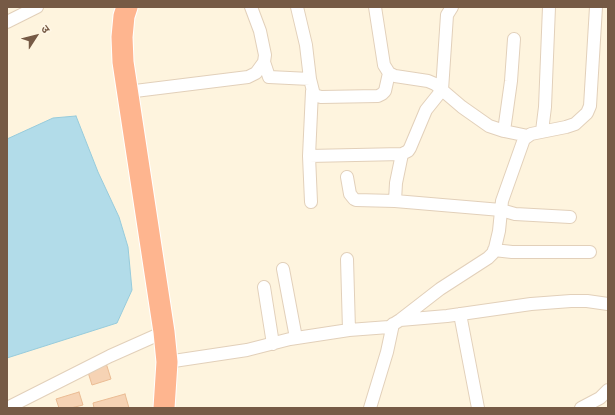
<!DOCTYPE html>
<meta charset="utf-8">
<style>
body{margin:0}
#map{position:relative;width:615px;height:415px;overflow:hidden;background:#fef4de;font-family:"DM Sans","Noto Sans Devanagari",sans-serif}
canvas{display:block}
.frame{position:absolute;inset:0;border:8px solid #765a45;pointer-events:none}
.north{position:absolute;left:16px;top:16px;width:40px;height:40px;-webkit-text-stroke:3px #fff7e6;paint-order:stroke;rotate:54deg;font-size:11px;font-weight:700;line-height:16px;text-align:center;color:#765a45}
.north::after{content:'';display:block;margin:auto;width:14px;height:18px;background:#765a45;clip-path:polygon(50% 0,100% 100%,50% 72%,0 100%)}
</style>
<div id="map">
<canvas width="615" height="415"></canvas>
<div class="frame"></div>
<div class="north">उ</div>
</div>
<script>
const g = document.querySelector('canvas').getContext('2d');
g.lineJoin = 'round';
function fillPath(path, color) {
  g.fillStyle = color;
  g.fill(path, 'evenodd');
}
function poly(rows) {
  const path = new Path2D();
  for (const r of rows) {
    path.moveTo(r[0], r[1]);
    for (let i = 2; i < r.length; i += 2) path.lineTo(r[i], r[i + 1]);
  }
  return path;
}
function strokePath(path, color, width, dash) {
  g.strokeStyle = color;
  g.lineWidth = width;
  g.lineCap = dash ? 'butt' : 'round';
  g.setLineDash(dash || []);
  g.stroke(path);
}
const water = poly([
 [76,116,98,172,119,217,128,247,132,290,117,323,7,358,7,139,53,118,76,116]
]);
fillPath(water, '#b2dce9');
strokePath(water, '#97cbdb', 1);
const building = poly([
 [106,363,111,379,92,385,87,369,106,363],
 [79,392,83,405,71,408,59,408,56,399,79,392],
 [125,394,129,408,94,408,93,403,125,394]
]);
fillPath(building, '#f6d3b4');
strokePath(building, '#eabb93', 1);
const street = poly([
 [297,7,306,45,310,79,314,95,321,97,378,96,382,94,385,91,389,73],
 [375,7,384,65,389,73,395,76,428,81,435,84,462,107,489,126,504,131,528,136],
 [7,22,37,7],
 [264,62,269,77,310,79],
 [127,92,248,77,256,73,264,62,265,55,260,31,251,7],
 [504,131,511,81,514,39],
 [542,131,545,107,549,7],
 [309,156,402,154,408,151,410,148,426,110,442,90,447,15,452,7],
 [347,177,350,194,354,199,356,200,395,201,501,210,515,214,570,217],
 [395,201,396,183,402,154],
 [311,202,309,156,312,91],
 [494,250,512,252,590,252],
 [347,259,349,330],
 [283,269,296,338],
 [264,287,273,344],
 [460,314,478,408],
 [400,320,447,316,531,304,571,301,587,301,608,304],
 [167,362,247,350,290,339,349,330,389,327,400,320,440,289,488,258,493,253,495,248,499,231,502,201,524,139,531,134,566,127,575,124,587,113,590,106,596,7],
 [7,408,110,356,164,332],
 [370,408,387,352,393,324],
 [581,408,600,398,608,390]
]);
const highway = poly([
 [127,7,124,16,122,37,123,62,164,332,167,362,164,408]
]);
strokePath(street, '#e2d0ba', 14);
strokePath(highway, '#fff', 23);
strokePath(street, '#fff', 12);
strokePath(highway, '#feb58f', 21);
</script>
